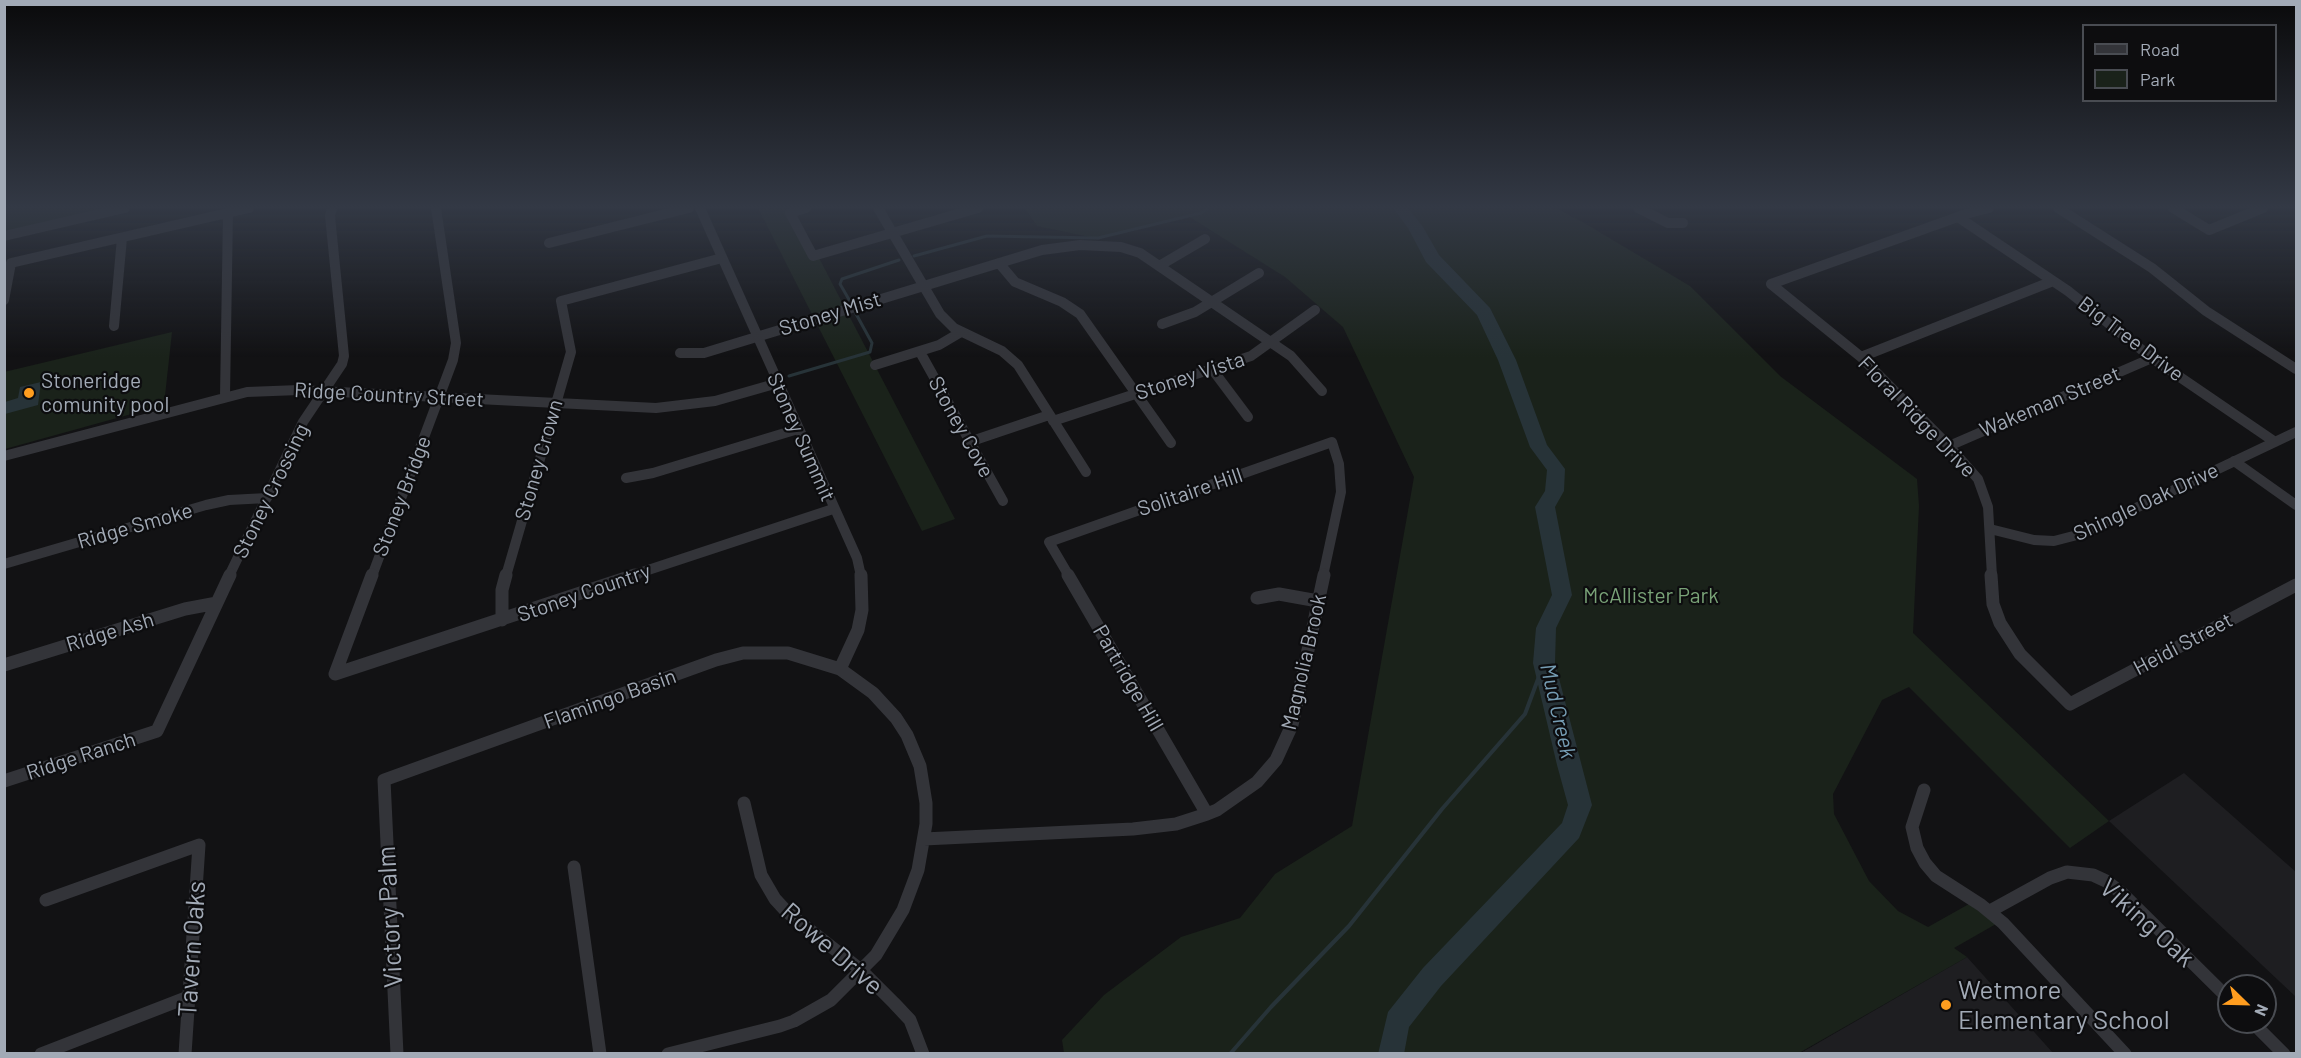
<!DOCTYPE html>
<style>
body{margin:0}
#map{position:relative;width:2301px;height:1058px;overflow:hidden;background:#121214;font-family:Barlow,sans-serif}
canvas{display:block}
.frame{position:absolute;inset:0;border:6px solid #a2aab6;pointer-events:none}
.legend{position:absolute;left:2082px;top:24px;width:195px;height:78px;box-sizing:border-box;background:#0d0d0f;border:2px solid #494c52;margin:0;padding:8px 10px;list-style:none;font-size:18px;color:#a2aab6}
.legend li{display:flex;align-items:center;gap:12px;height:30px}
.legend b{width:30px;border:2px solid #494c52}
.north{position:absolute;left:2217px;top:974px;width:60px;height:60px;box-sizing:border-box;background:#0d0d0f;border:2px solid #494c52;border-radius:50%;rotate:113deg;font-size:16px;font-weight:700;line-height:24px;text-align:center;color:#a2aab6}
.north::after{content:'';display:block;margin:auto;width:21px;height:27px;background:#ff9d1f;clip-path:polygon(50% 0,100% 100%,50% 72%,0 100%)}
</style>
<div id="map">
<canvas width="2301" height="1058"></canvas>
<div class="frame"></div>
<ul class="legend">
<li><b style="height:8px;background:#333439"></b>Road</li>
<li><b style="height:16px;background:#1a221a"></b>Park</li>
</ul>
<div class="north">N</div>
</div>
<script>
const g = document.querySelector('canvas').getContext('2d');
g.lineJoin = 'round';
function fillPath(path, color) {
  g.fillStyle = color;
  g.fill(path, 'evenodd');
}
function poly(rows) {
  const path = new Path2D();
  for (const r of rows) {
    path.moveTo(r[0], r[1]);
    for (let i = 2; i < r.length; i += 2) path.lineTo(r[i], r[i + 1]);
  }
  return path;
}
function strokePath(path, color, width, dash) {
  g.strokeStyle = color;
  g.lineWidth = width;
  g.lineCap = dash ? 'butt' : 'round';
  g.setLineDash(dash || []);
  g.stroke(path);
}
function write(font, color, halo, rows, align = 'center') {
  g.font = font + ' Barlow,sans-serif';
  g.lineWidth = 4.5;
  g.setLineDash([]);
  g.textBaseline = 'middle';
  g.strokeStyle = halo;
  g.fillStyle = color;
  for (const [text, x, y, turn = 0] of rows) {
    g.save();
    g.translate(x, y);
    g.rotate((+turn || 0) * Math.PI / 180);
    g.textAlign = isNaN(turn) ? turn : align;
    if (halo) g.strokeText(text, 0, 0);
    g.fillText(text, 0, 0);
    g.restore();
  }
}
fillPath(poly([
 [2184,773,2296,872,2296,997,2109,821],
 [1967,957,2053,1053,1799,1054]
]), '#1e1e21');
fillPath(poly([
 [5,208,118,208,5,234],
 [758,208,793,208,955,519,922,531],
 [1025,208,1556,208,1586,224,1690,286,1780,376,1917,479,1919,506,1913,633,2109,821,2070,848,1909,687,1882,700,1833,794,1834,814,1869,881,1898,911,1928,927,1969,904,1996,924,1954,948,1967,957,1799,1053,1064,1053,1062,1040,1104,995,1181,937,1240,918,1275,874,1352,826,1414,477,1343,327,1285,277,1188,216,1094,238,1037,226],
 [172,332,164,405,5,449,4,372]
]), '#1a221a');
fillPath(poly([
 [41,382,38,405,5,414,5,402,18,398,20,387]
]), '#273338');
strokePath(poly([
 [914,256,987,236,1098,238,1201,213,1209,208],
 [851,303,840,284,842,279,899,260],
 [789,376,870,352,872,343,855,312]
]), '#273338', 3);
strokePath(poly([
 [1230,1054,1271,1007,1349,926,1442,809,1525,714,1544,663]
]), '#273338', 4);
fillPath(poly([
 [1393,208,1408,208,1423,227,1439,255,1490,308,1516,360,1547,445,1565,469,1564,491,1555,507,1572,595,1556,628,1555,663,1592,805,1579,838,1441,986,1409,1027,1404,1054,1378,1054,1388,1012,1423,968,1562,823,1568,805,1557,765,1533,663,1536,628,1552,595,1535,507,1545,491,1547,470,1530,447,1498,360,1477,315,1426,262,1408,228,1393,208]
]), '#273338');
strokePath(poly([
 [700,208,857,558,861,576],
 [806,208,790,213,813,256,978,208],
 [878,208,940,314,954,328,1002,351,1018,365,1086,472],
 [1638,208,1668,223,1683,223],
 [2058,208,2152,268,2206,311,2296,369],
 [2173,208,2209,230,2263,208],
 [1958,217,2068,291,2152,358,2275,442],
 [4,236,125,208],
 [549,243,689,208],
 [999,263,1015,282,1062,302,1080,314,1171,443],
 [1159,266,1205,239],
 [1771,284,1861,357,1949,446,1978,479,1988,507,1992,576],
 [1771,284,1966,214,1989,208],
 [4,300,11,263,249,208],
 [1162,324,1195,312,1259,273],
 [114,326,122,238],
 [920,352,1003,501],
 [680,353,704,353,1042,250,1080,245,1121,247,1140,253,1291,356,1322,391],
 [1861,357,2053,281],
 [875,365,939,345,961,332],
 [1212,369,1248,417],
 [225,396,228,213],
 [1053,421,1251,356,1315,310],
 [969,442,1049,415],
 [1949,446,2152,358],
 [4,456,247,392,299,390,656,408,715,401,778,383],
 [2234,461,2296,505],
 [626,478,653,473,798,429],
 [1990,529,2034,540,2054,541,2081,534,2296,432],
 [4,564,206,505,229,500,267,498],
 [229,576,303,422,342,364,344,356,330,216,332,208],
 [372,576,453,360,456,343,436,208],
 [506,576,571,352,561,301,722,258],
 [630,576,833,509],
 [1069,576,1049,542,1332,442,1339,464,1341,492,1323,576]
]), '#333439', 10);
strokePath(poly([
 [1068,575,1207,814],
 [1991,575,1993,604,2000,623,2020,654,2070,704,2296,585],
 [1257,598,1279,594,1318,601],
 [502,620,502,590,506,575],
 [4,665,185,609,217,603],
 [840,669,858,630,862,610,861,575],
 [335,674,635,575],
 [335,674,372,575],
 [4,781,157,731,230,575],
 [1924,790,1912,827,1917,848,1925,863,1936,876,1981,905,2003,923,2125,1054],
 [744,803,761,875,775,899,787,912,861,970,894,1003,910,1020,923,1054],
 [1207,814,1217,810,1257,782,1276,760,1292,725,1324,575],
 [924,839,1133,829,1176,824,1207,814],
 [574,867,600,1054],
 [46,900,199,845,185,1054],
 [1990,911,2050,878,2067,872,2093,875,2106,881,2123,894,2229,999],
 [2252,1022,2284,1054],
 [41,1054,188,997],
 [397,1054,384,780,716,660,743,653,788,653,840,669,873,693,896,718,907,735,920,766,926,803,926,824,918,870,903,910,876,955,831,1000,794,1021,780,1026,668,1054]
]), '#333439', 13);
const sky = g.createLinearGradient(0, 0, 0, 357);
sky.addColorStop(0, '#0a0a0b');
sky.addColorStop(0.58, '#333945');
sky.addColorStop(1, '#33394500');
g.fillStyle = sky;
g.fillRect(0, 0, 2301, 357);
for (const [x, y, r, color] of [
 [29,393,6,"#ff9d1f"],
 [1946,1005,6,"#ff9d1f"]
]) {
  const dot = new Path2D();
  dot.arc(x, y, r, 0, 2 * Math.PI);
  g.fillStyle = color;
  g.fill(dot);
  strokePath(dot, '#0d0d0f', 2);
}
write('21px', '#a2aab6', '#0d0d0f', [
 ["Stoney Mist",830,314,-17],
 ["Big Tree Drive",2131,339,37],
 ["Stoney Vista",1190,376,-18],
 ["Ridge Country Street",389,395,3],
 ["Wakeman Street",2050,402,-23],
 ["Floral Ridge Drive",1917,417,46],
 ["Stoney Cove",961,427,61],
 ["Stoney Summit",801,437,66],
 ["Stoney Crown",539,460,-74],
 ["Stoney Crossing",271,491,-64],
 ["Solitaire Hill",1190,492,-19],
 ["Stoney Bridge",402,496,-69],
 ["Shingle Oak Drive",2146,502,-25],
 ["Ridge Smoke",135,526,-16],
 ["Stoney Country",584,593,-19],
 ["Ridge Ash",110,632,-17],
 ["Heidi Street",2183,644,-28],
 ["Magnolia Brook",1304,662,-77],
 ["Partridge Hill",1128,678,60],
 ["Flamingo Basin",610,699,-20],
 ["Ridge Ranch",81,756,-18]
]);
write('21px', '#a2aab6', '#0d0d0f', [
 ["Stoneridge",41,381],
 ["comunity pool",41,405]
], 'left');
write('21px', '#79a277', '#0d0d0f', [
 ["McAllister Park",1651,596]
]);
write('italic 22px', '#769db4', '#0d0d0f', [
 ["Mud Creek",1558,711,77]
]);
write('26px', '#a2aab6', '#0d0d0f', [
 ["Victory Palm",390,917,-93],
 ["Viking Oak",2147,923,42],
 ["Tavern Oaks",192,949,-86],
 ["Rowe Drive",832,949,41]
]);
write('26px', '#a2aab6', '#0d0d0f', [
 ["Wetmore",1958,990],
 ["Elementary School",1958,1020]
], 'left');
</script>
